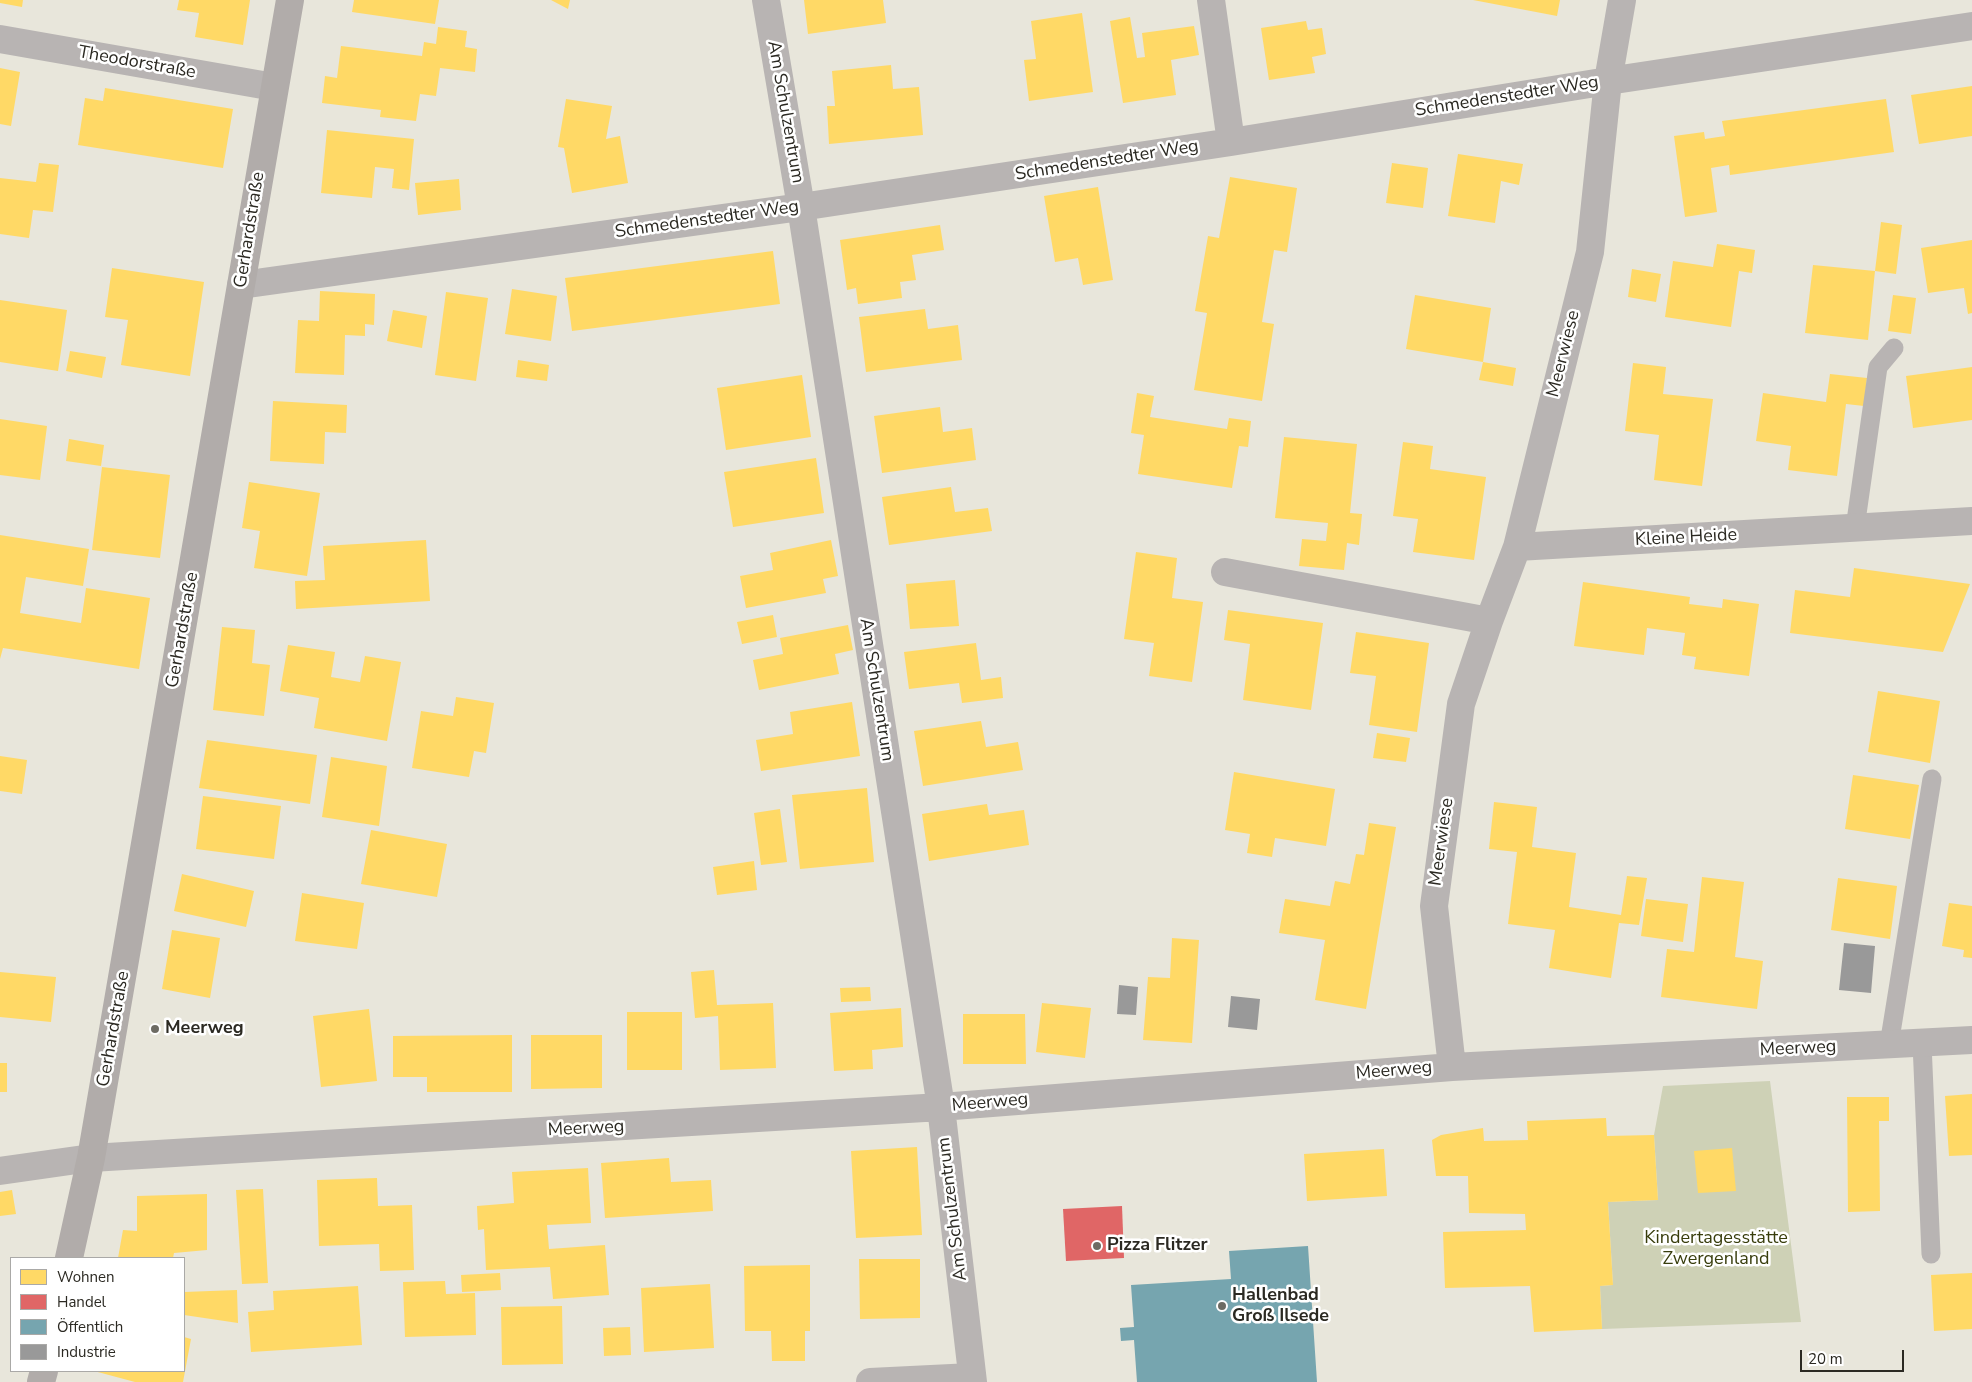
<!DOCTYPE html>
<meta charset="utf-8">
<style>
body{margin:0}
#map{position:relative;width:1972px;height:1382px;overflow:hidden;background:#e8e6db;font-family:"Nunito Sans",sans-serif}
canvas{display:block}
.legend{position:absolute;left:10px;top:1257px;width:175px;height:115px;box-sizing:border-box;background:#fff;border:1px solid #aaa9a7;margin:0;padding:6px 9px;list-style:none;font-size:15px;color:#2b2922}
.legend li{display:flex;align-items:center;gap:10px;height:25px}
.legend b{width:25px;border:1px solid #aaa9a7}
.scale{position:absolute;left:1800px;top:1350px;width:104px;height:22px;box-sizing:border-box;border:2px solid #2b2922;border-top:0;padding-left:6px;font-size:15px;line-height:18px;white-space:nowrap;color:#2b2922;-webkit-text-stroke:4px #fff;paint-order:stroke}
</style>
<div id="map">
<canvas width="1972" height="1382"></canvas>
<ul class="legend">
<li><b style="height:14px;background:#ffd966"></b>Wohnen</li>
<li><b style="height:14px;background:#e06666"></b>Handel</li>
<li><b style="height:14px;background:#76a5af"></b>Öffentlich</li>
<li><b style="height:14px;background:#999"></b>Industrie</li>
</ul>
<div class="scale">20 m</div>
</div>
<script>
const g = document.querySelector('canvas').getContext('2d');
g.lineJoin = 'round';
function fillPath(path, color) {
  g.fillStyle = color;
  g.fill(path, 'evenodd');
}
function poly(rows) {
  const path = new Path2D();
  for (const r of rows) {
    path.moveTo(r[0], r[1]);
    for (let i = 2; i < r.length; i += 2) path.lineTo(r[i], r[i + 1]);
  }
  return path;
}
function strokePath(path, color, width, dash) {
  g.strokeStyle = color;
  g.lineWidth = width;
  g.lineCap = dash ? 'butt' : 'round';
  g.setLineDash(dash || []);
  g.stroke(path);
}
function write(font, color, halo, rows, align = 'center') {
  g.font = font + ' "Nunito Sans",sans-serif';
  g.lineWidth = 5;
  g.setLineDash([]);
  g.textBaseline = 'middle';
  g.strokeStyle = halo;
  g.fillStyle = color;
  for (const [text, x, y, turn = 0] of rows) {
    g.save();
    g.translate(x, y);
    g.rotate((+turn || 0) * Math.PI / 180);
    g.textAlign = isNaN(turn) ? turn : align;
    if (halo) g.strokeText(text, 0, 0);
    g.fillText(text, 0, 0);
    g.restore();
  }
}
fillPath(poly([
 [1770,1081,1801,1322,1602,1329,1600,1286,1613,1285,1608,1202,1658,1200,1654,1135,1663,1086]
]), '#ced1b6');
fillPath(poly([
 [0,0,23,0,22,7,0,3],
 [179,0,250,0,243,45,195,37,199,13,177,10],
 [354,0,439,0,435,24,352,12],
 [551,0,570,0,568,9],
 [804,0,883,0,886,23,808,34],
 [1473,0,1560,0,1557,16],
 [1082,13,1093,92,1029,101,1024,60,1036,59,1031,21],
 [1130,17,1137,58,1145,57,1142,33,1194,26,1199,55,1171,60,1176,95,1123,103,1110,21],
 [1306,21,1308,30,1322,28,1326,54,1312,57,1315,73,1269,80,1261,28],
 [438,27,467,31,465,47,477,49,475,72,440,68,436,96,420,94,416,121,380,117,381,110,322,103,325,76,337,78,341,46,422,56,424,42,436,44],
 [891,65,893,89,919,87,923,135,829,144,827,106,835,106,832,71],
 [0,68,20,72,11,126,0,124],
 [1972,86,1972,136,1919,144,1911,95],
 [105,88,233,109,223,168,78,145,85,98,103,101],
 [566,99,612,106,606,139,620,136,628,183,572,193,564,148,558,147],
 [1886,99,1894,152,1730,175,1729,165,1711,168,1717,212,1685,217,1674,136,1704,132,1705,139,1725,136,1722,121],
 [327,130,414,139,409,190,392,188,394,169,375,167,372,198,321,193],
 [1458,154,1523,164,1519,185,1501,181,1495,223,1448,216],
 [39,163,59,165,53,212,33,210,29,238,0,234,0,178,36,182],
 [1392,163,1428,168,1423,208,1386,203],
 [1230,177,1297,188,1287,252,1274,250,1262,322,1274,324,1262,401,1194,390,1207,313,1195,311,1208,236,1219,238],
 [459,179,461,210,418,215,415,183],
 [1098,187,1113,280,1083,285,1078,258,1055,262,1044,196],
 [1881,222,1902,225,1896,274,1875,271],
 [940,225,944,250,912,255,916,280,900,282,902,298,858,304,856,288,847,290,840,240],
 [1972,240,1972,313,1968,314,1964,288,1928,293,1921,248],
 [1717,244,1755,250,1752,273,1739,271,1731,327,1665,317,1673,261,1713,267],
 [773,251,780,304,572,331,565,278],
 [1813,265,1875,271,1868,340,1805,333],
 [112,268,204,282,190,376,121,365,128,320,105,317],
 [1632,269,1661,274,1656,302,1628,297],
 [512,289,557,296,551,341,505,334],
 [320,291,375,294,374,325,365,324,365,336,345,335,344,375,295,373,298,320,319,321],
 [446,292,488,298,476,381,435,375],
 [1415,295,1491,308,1483,362,1406,349],
 [1893,295,1916,298,1911,334,1888,331],
 [0,300,67,310,58,371,0,362],
 [925,309,928,329,958,325,962,360,866,372,859,317],
 [393,310,427,316,422,348,387,341],
 [70,351,106,357,102,378,66,371],
 [518,360,549,365,547,381,516,377],
 [1483,362,1516,368,1513,386,1479,380],
 [1633,363,1666,367,1663,394,1713,399,1702,486,1654,480,1659,435,1625,431],
 [1972,367,1972,420,1913,428,1906,376],
 [1830,374,1867,378,1864,406,1846,404,1837,476,1788,470,1791,446,1756,441,1763,393,1826,402],
 [802,375,811,437,726,450,717,388],
 [1137,393,1154,396,1150,417,1227,429,1229,418,1251,421,1248,447,1239,446,1232,488,1138,474,1144,435,1131,433],
 [273,401,347,405,346,433,325,432,324,464,270,461],
 [940,407,943,432,972,428,976,460,882,473,874,416],
 [0,419,47,426,40,480,0,475],
 [1284,437,1357,444,1350,513,1362,514,1359,545,1347,543,1344,570,1299,566,1302,539,1326,541,1328,523,1275,518],
 [69,439,104,445,101,466,66,461],
 [1403,442,1433,446,1430,469,1486,477,1474,560,1413,552,1418,519,1393,516],
 [816,458,824,513,733,527,724,472],
 [102,467,170,475,160,558,92,550],
 [249,482,320,493,307,576,254,568,260,531,242,528],
 [951,487,955,512,988,508,992,531,889,545,882,497],
 [0,535,89,549,83,586,26,577,20,613,81,623,86,588,150,598,139,669,3,648,0,659],
 [426,540,430,601,296,609,295,581,325,580,323,546],
 [831,540,838,576,823,579,826,593,746,608,740,576,773,570,770,553],
 [1136,552,1177,558,1172,598,1203,602,1192,682,1149,676,1154,643,1124,639],
 [1854,568,1970,584,1943,652,1790,633,1795,590,1850,597],
 [955,580,959,626,910,629,906,584],
 [1583,582,1690,597,1689,604,1722,608,1723,599,1759,604,1749,676,1694,669,1696,657,1682,655,1685,633,1647,628,1644,655,1574,646],
 [1228,610,1323,623,1311,710,1243,700,1250,644,1224,640],
 [773,615,777,637,742,644,737,622],
 [848,625,853,650,835,654,839,674,759,690,753,660,783,654,780,638],
 [222,627,255,630,252,663,270,665,264,716,213,710],
 [1356,632,1429,643,1417,732,1369,725,1376,676,1350,673],
 [976,643,981,680,1001,677,1003,698,962,703,959,683,909,689,904,652],
 [288,645,335,652,331,677,360,682,365,656,401,662,387,741,314,728,319,698,280,691],
 [1878,691,1940,701,1930,763,1868,752],
 [456,697,494,703,486,753,474,751,469,777,412,768,421,711,453,716],
 [852,702,860,756,761,771,756,740,793,734,790,712],
 [981,721,986,747,1018,742,1023,770,923,786,914,731],
 [1377,733,1410,738,1406,762,1373,758],
 [207,740,317,755,310,804,199,788],
 [0,756,27,760,22,794,0,791],
 [331,757,387,766,379,826,322,817],
 [1234,772,1335,789,1326,846,1275,838,1272,857,1247,853,1250,834,1225,830],
 [1853,775,1919,785,1910,839,1845,829],
 [867,788,874,862,800,869,792,795],
 [203,796,281,806,274,859,196,849],
 [1494,802,1537,807,1532,847,1576,853,1569,907,1621,915,1627,876,1647,878,1639,925,1619,923,1611,978,1549,968,1555,930,1508,924,1517,852,1489,849],
 [987,804,989,815,1024,810,1029,845,929,861,922,814],
 [780,809,787,862,761,865,754,813],
 [1369,823,1396,827,1366,1009,1315,1000,1325,940,1279,933,1285,899,1330,906,1335,881,1350,884,1356,854,1364,855],
 [371,830,447,844,437,897,361,884],
 [754,861,757,890,717,895,713,867],
 [182,874,254,891,246,927,174,911],
 [1702,877,1744,882,1735,957,1763,961,1757,1009,1661,997,1667,949,1694,952],
 [1838,878,1897,886,1890,939,1831,930],
 [302,893,364,903,357,949,295,941],
 [1646,899,1688,904,1683,942,1641,936],
 [1949,903,1972,906,1972,958,1963,957,1964,950,1942,946],
 [172,930,220,938,210,998,162,989],
 [1172,938,1199,940,1192,1043,1143,1040,1148,977,1170,978],
 [714,970,717,1005,773,1003,776,1068,720,1070,718,1016,695,1018,691,972],
 [0,972,56,977,51,1022,0,1017],
 [870,987,871,1001,841,1002,840,988],
 [1042,1003,1091,1008,1085,1058,1036,1052],
 [901,1008,903,1047,872,1050,873,1069,834,1071,830,1013],
 [369,1009,377,1081,321,1087,313,1016],
 [627,1012,682,1012,682,1070,627,1070],
 [963,1014,1025,1014,1026,1064,963,1064],
 [512,1035,512,1092,427,1092,427,1077,393,1077,393,1036],
 [531,1035,602,1035,602,1088,531,1089],
 [0,1063,7,1063,7,1092,0,1092],
 [1972,1094,1972,1155,1949,1156,1945,1096],
 [1847,1097,1889,1097,1889,1121,1879,1121,1880,1211,1848,1212],
 [1606,1118,1607,1136,1654,1135,1658,1200,1608,1202,1613,1285,1600,1286,1602,1329,1534,1332,1530,1286,1445,1288,1443,1232,1526,1230,1525,1214,1469,1213,1468,1176,1436,1176,1432,1140,1441,1135,1483,1128,1484,1141,1528,1140,1527,1121],
 [917,1147,922,1235,856,1238,851,1151],
 [1732,1148,1736,1191,1698,1193,1694,1151],
 [1384,1149,1387,1196,1307,1201,1304,1154],
 [669,1158,671,1182,711,1180,713,1211,605,1218,601,1163],
 [588,1168,591,1223,547,1225,549,1249,605,1245,609,1295,553,1299,550,1267,486,1270,484,1229,478,1230,477,1206,514,1203,512,1172],
 [377,1178,378,1206,412,1205,414,1270,380,1271,379,1244,319,1246,317,1180],
 [263,1189,268,1283,242,1284,236,1190],
 [12,1190,16,1214,0,1216,0,1192],
 [207,1194,207,1250,174,1253,173,1258,118,1258,123,1230,137,1231,137,1196],
 [859,1259,920,1259,920,1318,860,1319],
 [810,1265,810,1331,805,1331,805,1361,772,1361,771,1331,745,1331,744,1266],
 [500,1273,501,1290,462,1292,461,1275],
 [1972,1273,1972,1329,1934,1331,1931,1275],
 [445,1281,446,1294,475,1293,476,1335,405,1337,403,1282],
 [710,1284,714,1348,644,1352,641,1288],
 [358,1286,362,1345,251,1352,248,1312,274,1310,273,1291],
 [237,1290,238,1323,184,1315,184,1292],
 [562,1306,563,1364,502,1365,501,1307],
 [630,1327,631,1355,604,1356,603,1328],
 [184,1337,191,1339,183,1382,135,1382,94,1371,184,1371]
]), '#ffd966');
fillPath(poly([
 [1122,1206,1124,1258,1066,1261,1063,1209]
]), '#e06666');
fillPath(poly([
 [1308,1246,1317,1382,1137,1382,1134,1340,1121,1341,1120,1328,1134,1327,1131,1285,1231,1279,1229,1251]
]), '#76a5af');
fillPath(poly([
 [1844,943,1875,946,1871,993,1839,990],
 [1119,985,1138,987,1136,1015,1117,1014],
 [1231,996,1260,999,1257,1030,1228,1027]
]), '#999');
strokePath(poly([
 [1855,528,1878,367,1894,348],
 [1922,1043,1931,1254],
 [1889,1045,1932,779]
]), '#b8b4b3', 19);
strokePath(poly([
 [766,0,801,207,941,1107,973,1382],
 [1211,0,1231,142],
 [0,39,274,87],
 [241,285,801,207,1231,142,1608,81,1972,26],
 [1517,547,1972,521],
 [1225,572,1489,621],
 [1452,1067,1434,906,1461,704,1489,621,1517,547,1590,252,1608,81,1622,0],
 [0,1171,91,1158,941,1107,1452,1067,1972,1040],
 [870,1382,972,1377]
]), '#b8b4b3', 28);
strokePath(poly([
 [69,1258,91,1158,290,0],
 [41,1382,44,1371]
]), '#b1acaa', 28);
for (const [x, y, r, color] of [
 [155,1029,5,"#6d6b63"],
 [1097,1246,5,"#6d6b63"],
 [1222,1306,5,"#6d6b63"]
]) {
  const dot = new Path2D();
  dot.arc(x, y, r, 0, 2 * Math.PI);
  g.fillStyle = color;
  g.fill(dot);
  strokePath(dot, '#fff', 2);
}
write('18px', '#2b2922', '#fff', [
 ["Theodorstraße",137,63,10],
 ["Schmedenstedter Weg",1507,97,-9],
 ["Am Schulzentrum",785,112,80],
 ["Schmedenstedter Weg",1107,161,-9],
 ["Schmedenstedter Weg",707,220,-8],
 ["Gerhardstraße",250,230,-81],
 ["Meerwiese",1564,354,-76],
 ["Kleine Heide",1686,538,-3],
 ["Gerhardstraße",183,630,-80],
 ["Am Schulzentrum",876,690,81],
 ["Meerwiese",1442,842,-82],
 ["Gerhardstraße",114,1029,-80],
 ["Meerweg",1798,1049,-3],
 ["Meerweg",1394,1071,-5],
 ["Meerweg",990,1103,-5],
 ["Meerweg",586,1129,-3],
 ["Am Schulzentrum",953,1209,-97]
]);
write('bold 18px', '#2b2922', '#fff', [
 ["Meerweg",165,1029],
 ["Pizza Flitzer",1107,1246],
 ["Hallenbad",1232,1296],
 ["Groß Ilsede",1232,1317]
], 'left');
write('18px', '#383d0c', '#fff', [
 ["Kindertagesstätte",1716,1239],
 ["Zwergenland",1716,1260]
]);
</script>
